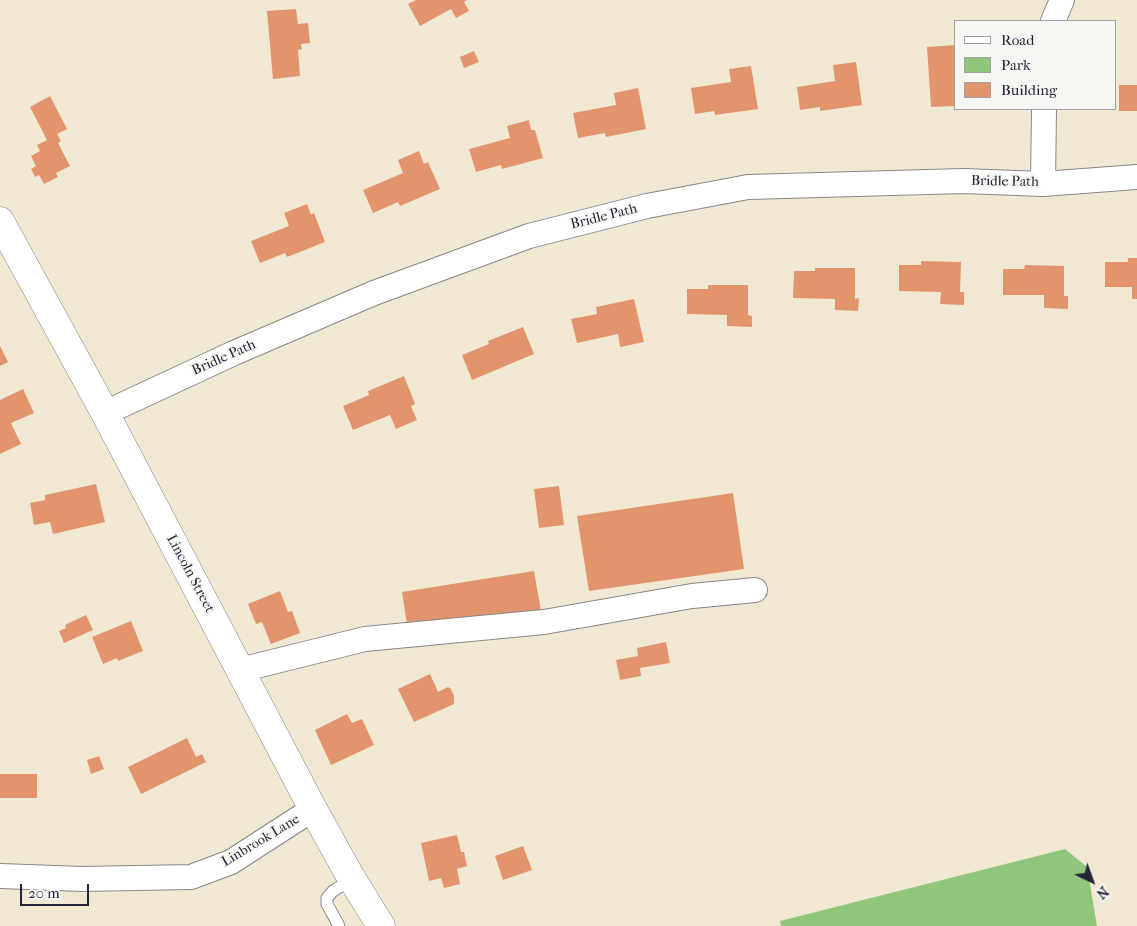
<!DOCTYPE html>
<style>
body{margin:0}
#map{position:relative;width:1137px;height:926px;overflow:hidden;background:#f1e8d3;font-family:"IM FELL French Canon",serif}
canvas{display:block}
.legend{position:absolute;left:954px;top:20px;width:162px;height:90px;box-sizing:border-box;background:#f6f6f2;border:1px solid #a1a1a9;margin:0;padding:6px 9px;list-style:none;font-size:15px;color:#22223b}
.legend li{display:flex;align-items:center;gap:10px;height:25px}
.legend b{width:25px;border:1px solid #a1a1a9}
.north{position:absolute;left:1067px;top:856px;width:50px;height:50px;-webkit-text-stroke:4px #f6f6f2;paint-order:stroke;rotate:138deg;font-size:14px;font-weight:700;line-height:20px;text-align:center;color:#22223b}
.north::after{content:'';display:block;margin:auto;width:18px;height:22px;background:#22223b;clip-path:polygon(50% 0,100% 100%,50% 72%,0 100%)}
.scale{position:absolute;left:20px;top:884px;width:69px;height:22px;box-sizing:border-box;border:2px solid #22223b;border-top:0;padding-left:6px;font-size:15px;line-height:18px;white-space:nowrap;color:#22223b;-webkit-text-stroke:4px #f6f6f2;paint-order:stroke}
</style>
<div id="map">
<canvas width="1137" height="926"></canvas>
<ul class="legend">
<li><b style="height:6px;background:#fff"></b>Road</li>
<li><b style="height:14px;background:#8fc679"></b>Park</li>
<li><b style="height:14px;background:#e2956d"></b>Building</li>
</ul>
<div class="north">N</div>
<div class="scale">20 m</div>
</div>
<script>
const g = document.querySelector('canvas').getContext('2d');
g.lineJoin = 'round';
function fillPath(path, color) {
  g.fillStyle = color;
  g.fill(path, 'evenodd');
}
function poly(rows) {
  const path = new Path2D();
  for (const r of rows) {
    path.moveTo(r[0], r[1]);
    for (let i = 2; i < r.length; i += 2) path.lineTo(r[i], r[i + 1]);
  }
  return path;
}
function strokePath(path, color, width, dash) {
  g.strokeStyle = color;
  g.lineWidth = width;
  g.lineCap = dash ? 'butt' : 'round';
  g.setLineDash(dash || []);
  g.stroke(path);
}
function write(font, color, halo, rows, align = 'center') {
  g.font = font + ' "IM FELL French Canon",serif';
  g.lineWidth = 4.5;
  g.setLineDash([]);
  g.textBaseline = 'middle';
  g.strokeStyle = halo;
  g.fillStyle = color;
  for (const [text, x, y, turn = 0] of rows) {
    g.save();
    g.translate(x, y);
    g.rotate((+turn || 0) * Math.PI / 180);
    g.textAlign = isNaN(turn) ? turn : align;
    if (halo) g.strokeText(text, 0, 0);
    g.fillText(text, 0, 0);
    g.restore();
  }
}
fillPath(poly([
 [1065,849,1087,867,1097,926,781,926,780,921]
]), '#8fc679');
fillPath(poly([
 [416,0,467,0,464,2,469,11,456,18,451,9,420,26,408,4],
 [296,9,298,24,308,23,310,43,301,44,302,49,298,50,300,76,273,79,267,11],
 [956,45,956,106,931,107,927,47],
 [474,51,479,62,464,68,460,57],
 [856,62,862,105,820,111,820,107,800,110,797,87,835,81,833,65],
 [751,66,758,109,715,115,714,111,695,114,691,88,731,82,729,69],
 [1119,85,1137,85,1137,111,1119,111],
 [638,88,646,129,606,137,605,133,578,138,573,113,616,105,614,93],
 [50,96,67,129,57,134,61,141,58,143,70,166,56,173,58,177,44,184,39,175,35,177,31,169,36,166,31,156,40,151,37,145,47,140,30,107],
 [529,120,531,130,535,130,543,158,502,169,501,165,476,172,469,149,510,138,507,126],
 [419,151,424,164,428,162,440,189,400,206,398,202,373,213,363,190,403,173,398,160],
 [307,204,311,215,314,213,325,242,287,257,285,253,260,263,251,241,289,226,284,213],
 [1128,258,1137,258,1137,299,1132,299,1132,287,1105,287,1105,262,1128,262],
 [921,261,961,262,960,292,964,292,964,305,940,304,941,292,899,291,899,265,921,265],
 [1025,265,1064,266,1064,296,1068,296,1068,309,1044,308,1044,295,1003,295,1003,269,1024,269],
 [815,268,855,268,855,299,859,298,858,311,835,310,835,299,793,298,794,271,815,271],
 [708,285,748,285,748,315,752,316,752,327,727,326,727,315,687,314,687,289,708,289],
 [634,299,644,342,620,347,618,334,577,343,571,319,597,314,596,307],
 [523,327,534,354,472,380,462,355,489,344,488,341],
 [0,346,8,362,0,366],
 [404,376,415,404,411,406,417,420,396,429,390,415,353,430,343,406,369,395,368,391],
 [23,389,34,413,11,423,21,444,0,454,0,400],
 [96,484,105,522,53,534,50,522,34,525,30,503,45,500,45,495],
 [559,486,564,525,539,528,534,489],
 [733,493,744,569,589,591,577,516],
 [534,571,541,611,408,631,402,592],
 [280,591,288,612,292,611,300,633,271,644,262,622,256,624,248,604],
 [86,615,93,630,64,643,59,631,66,628,65,625],
 [131,621,143,651,118,661,117,658,103,664,92,637],
 [666,642,670,663,640,668,641,676,620,680,616,660,638,656,637,648],
 [430,674,438,692,448,687,451,689,454,696,454,704,414,722,398,689],
 [347,714,352,723,362,719,374,745,331,765,315,730],
 [187,738,196,757,202,754,206,762,141,794,128,767],
 [99,756,104,769,91,774,87,760],
 [0,774,37,774,37,798,0,798],
 [457,835,461,852,464,852,467,866,457,869,460,884,444,888,441,878,429,881,421,843],
 [523,846,532,870,503,880,495,856]
]), '#e2956d');
const lane = poly([
 [339,926,327,904,327,898,333,891,352,879]
]);
const street = poly([
 [1053,21,1062,0],
 [1043,184,1044,109],
 [105,413,234,353,374,293,529,236,647,206,748,187,964,181,1043,184,1137,177],
 [240,670,365,639,544,622,692,596,755,590],
 [0,876,82,879,191,877,231,862,313,809]
]);
const secondary = poly([
 [0,221,105,413,313,809,349,874,381,926]
]);
strokePath(lane, '#8a8587', 13);
strokePath(street, '#8a8587', 26);
strokePath(secondary, '#8a8587', 29);
strokePath(lane, '#fff', 11);
strokePath(street, '#fff', 24);
strokePath(secondary, '#fff', 28);
write('14px', '#22223b', '#f6f6f2', [
 ["Bridle Path",1005,182,1],
 ["Bridle Path",604,217,-14],
 ["Bridle Path",224,358,-24],
 ["Lincoln Street",190,574,62],
 ["Linbrook Lane",261,841,-31]
]);
</script>
